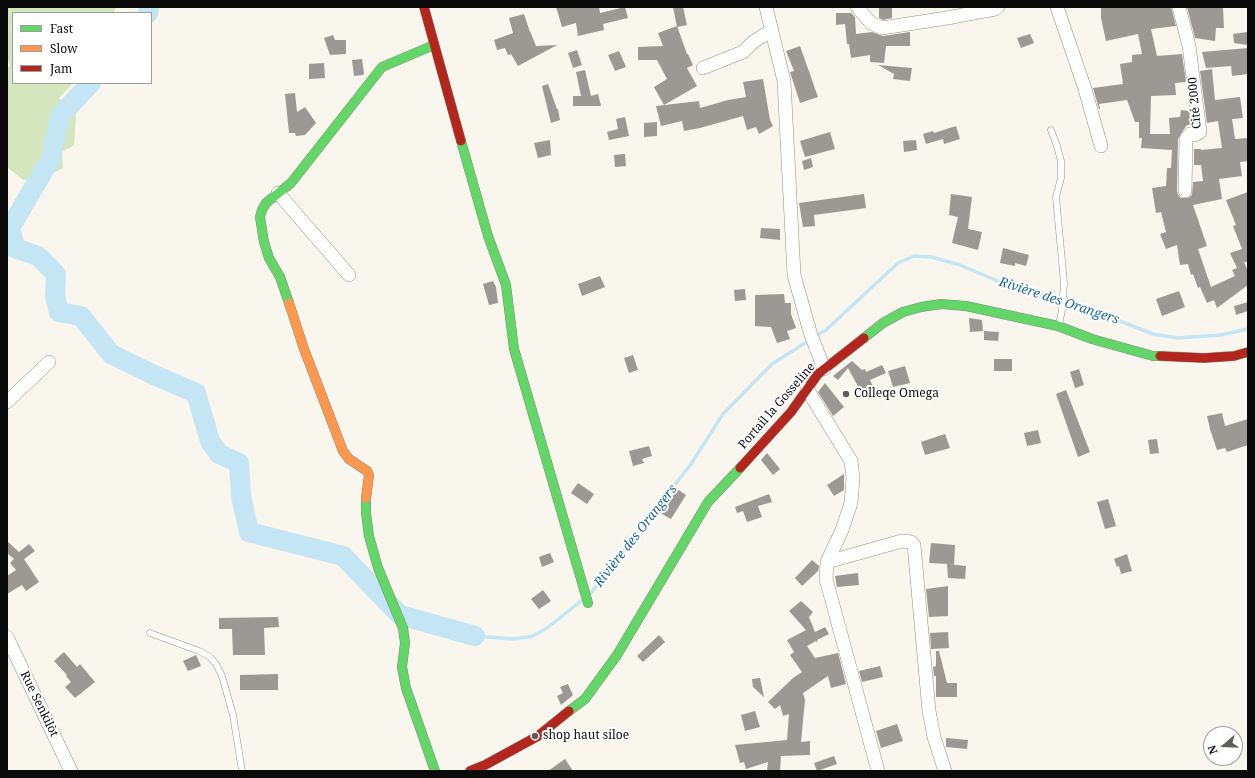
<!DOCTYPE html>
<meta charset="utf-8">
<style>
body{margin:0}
#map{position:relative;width:1255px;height:778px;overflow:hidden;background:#f9f6ed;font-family:"Noto Serif",serif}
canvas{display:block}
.frame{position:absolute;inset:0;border:8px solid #0a0a0a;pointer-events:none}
.legend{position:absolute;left:12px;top:12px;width:140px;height:72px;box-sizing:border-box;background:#fff;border:1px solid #9d9d9d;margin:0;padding:5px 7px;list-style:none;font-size:12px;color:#0a0a0a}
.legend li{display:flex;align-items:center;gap:8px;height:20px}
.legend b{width:20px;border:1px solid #9d9d9d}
.north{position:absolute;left:1203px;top:726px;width:40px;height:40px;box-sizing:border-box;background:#fff;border:1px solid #9d9d9d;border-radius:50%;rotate:251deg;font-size:11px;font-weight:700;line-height:16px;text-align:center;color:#0a0a0a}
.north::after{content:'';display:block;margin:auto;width:14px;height:18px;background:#5e5d59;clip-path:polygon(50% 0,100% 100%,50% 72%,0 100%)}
</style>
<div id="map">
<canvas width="1255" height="778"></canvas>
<div class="frame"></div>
<ul class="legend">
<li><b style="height:5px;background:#63d668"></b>Fast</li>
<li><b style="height:5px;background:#ff974d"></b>Slow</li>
<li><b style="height:5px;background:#b3261e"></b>Jam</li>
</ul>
<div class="north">N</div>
</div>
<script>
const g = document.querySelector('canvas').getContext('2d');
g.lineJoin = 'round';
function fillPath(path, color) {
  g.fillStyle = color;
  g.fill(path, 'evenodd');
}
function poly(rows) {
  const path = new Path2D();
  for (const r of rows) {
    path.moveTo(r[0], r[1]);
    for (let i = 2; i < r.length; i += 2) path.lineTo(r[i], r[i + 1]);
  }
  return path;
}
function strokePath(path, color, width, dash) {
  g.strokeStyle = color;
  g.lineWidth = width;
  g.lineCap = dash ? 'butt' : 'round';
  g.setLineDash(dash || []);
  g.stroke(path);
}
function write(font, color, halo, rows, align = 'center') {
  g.font = font + ' "Noto Serif",serif';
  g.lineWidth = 4;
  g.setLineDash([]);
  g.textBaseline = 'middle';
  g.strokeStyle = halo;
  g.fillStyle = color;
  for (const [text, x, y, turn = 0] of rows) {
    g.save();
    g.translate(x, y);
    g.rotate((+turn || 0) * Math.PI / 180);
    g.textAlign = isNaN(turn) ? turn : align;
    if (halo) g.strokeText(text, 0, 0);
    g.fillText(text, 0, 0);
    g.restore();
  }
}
fillPath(poly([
 [7,7,116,7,113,13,13,13,13,83,73,83,59,98,76,114,74,145,62,152,63,168,46,176,23,180,7,167,7,68,10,66,7,57]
]), '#d4e6bb');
strokePath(poly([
 [815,336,826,330,898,263,914,256,931,257,960,265,1012,287,1074,303,1153,334,1178,338,1221,335,1248,329],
 [591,593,691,464,723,414,772,364,810,340],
 [475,636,514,639,533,636,547,628,581,601]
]), '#c4e5f3', 3.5);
strokePath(poly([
 [148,13,149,7],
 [91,83,60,116,51,158,10,228,15,248,38,256,56,274,55,296,59,312,81,316,111,354,154,375,196,393,210,441,219,454,239,463,241,496,249,532,343,556,400,615,475,636]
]), '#c4e5f3', 20);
fillPath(poly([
 [556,7,599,7,600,13,625,7,628,18,603,24,604,30,578,36,576,23,562,27],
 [673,7,683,7,687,25,677,27],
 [879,7,892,7,892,18,883,20,879,18],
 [1101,7,1171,7,1176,26,1151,29,1157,56,1182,54,1186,82,1175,83,1176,95,1151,96,1150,134,1170,134,1169,118,1180,117,1181,110,1189,111,1191,125,1187,125,1184,129,1178,139,1177,191,1178,195,1181,198,1188,198,1192,195,1193,182,1203,181,1201,165,1194,165,1194,149,1201,149,1201,150,1222,148,1218,121,1207,123,1200,71,1212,69,1215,100,1240,97,1243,118,1232,119,1235,139,1248,138,1248,161,1240,162,1242,176,1219,179,1222,199,1193,205,1207,246,1198,249,1211,287,1235,276,1232,270,1237,268,1230,253,1242,249,1233,226,1236,225,1226,200,1248,192,1248,262,1244,262,1248,271,1248,285,1217,308,1214,300,1207,303,1200,287,1198,288,1193,274,1191,275,1188,264,1180,265,1177,245,1166,249,1160,234,1166,232,1161,212,1156,213,1152,188,1166,186,1167,168,1171,168,1172,150,1141,148,1142,138,1139,138,1139,122,1135,122,1127,100,1099,104,1100,109,1099,109,1093,88,1123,84,1120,64,1132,62,1132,55,1142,54,1138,34,1106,41,1101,18],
 [1187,7,1223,7,1224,28,1216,28,1215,41,1195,38],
 [836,13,851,13,855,17,856,34,872,32,883,36,910,32,910,46,886,46,884,63,870,62,870,55,851,58,849,44,847,44,845,24,836,25],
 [524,14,530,32,530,31,536,46,557,45,518,66,511,54,508,55,505,48,497,50,494,40,513,33,509,18],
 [677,26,687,54,688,54,693,65,687,68,697,86,664,105,654,87,667,79,657,60,638,60,638,47,663,46,658,33],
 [1247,32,1247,45,1234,43,1233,34],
 [1030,34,1034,43,1021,48,1017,38],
 [333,35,335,40,346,40,346,54,330,55,324,38],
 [800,46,818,97,800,103,790,72,794,71,786,51],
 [1248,48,1248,74,1232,76,1231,66,1206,68,1202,52],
 [577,50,582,65,573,68,568,53],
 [619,51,626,67,615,71,608,55],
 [362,59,364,73,363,75,354,76,352,60],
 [324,63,325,78,309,79,309,64],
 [878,65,912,68,910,81,893,79,894,74],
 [585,70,591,96,598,94,601,106,573,106,573,96,581,96,576,72],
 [763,79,770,120,773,126,759,134,756,127,747,130,743,116,700,128,684,131,682,121,661,126,656,106,699,101,700,108,728,100,746,97,743,82],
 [548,84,557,109,558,109,560,120,551,123,542,86],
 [295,93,297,112,305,107,316,123,305,135,296,136,295,133,289,133,285,94],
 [625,117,629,136,609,140,607,132,618,129,616,119],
 [657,122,657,136,644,137,644,123],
 [956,126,960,139,944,144,943,139,926,144,923,134,933,131,934,133],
 [830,132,835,149,805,157,800,141],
 [550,140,551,155,538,158,534,143],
 [916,140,917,150,904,152,903,141],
 [625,154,626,166,615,167,614,155],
 [811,158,813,167,804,170,802,161],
 [864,194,866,208,814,215,815,226,803,227,799,203],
 [951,194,972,197,968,229,982,232,978,250,952,243,958,217,949,215],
 [761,228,780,229,780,240,760,238],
 [1003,248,1029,255,1026,266,1015,263,1015,266,1000,263],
 [600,276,605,287,582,296,578,284],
 [493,281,496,287,498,303,489,305,483,284],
 [745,289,746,300,735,301,734,290],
 [1179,291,1185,307,1162,316,1156,299],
 [784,294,785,303,791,303,791,314,796,328,787,331,790,339,777,343,771,327,755,326,755,295],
 [1248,302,1248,311,1236,315,1234,306],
 [969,318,982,320,983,331,970,332],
 [984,331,999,332,998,341,984,340],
 [633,355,638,370,629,373,624,358],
 [994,359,1012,359,1012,371,994,371],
 [852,361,862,370,865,369,866,372,882,365,886,373,870,380,873,386,861,392,848,368,838,380,833,376],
 [905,366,910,383,893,387,888,371],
 [1079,369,1084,385,1075,388,1070,372],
 [825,383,844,407,833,416,818,392],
 [1066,390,1090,452,1078,457,1056,394],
 [1222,413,1225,426,1248,419,1248,445,1227,452,1225,448,1217,450,1210,429,1207,416],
 [1038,430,1041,443,1027,446,1024,433],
 [945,434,950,448,925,455,921,442],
 [1157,439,1159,453,1150,454,1148,440],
 [649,446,652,456,642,459,644,463,633,466,629,451],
 [767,453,780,469,773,475,761,460],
 [844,474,844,490,834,496,827,485],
 [578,483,594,494,587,504,571,493],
 [677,489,686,495,671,519,662,514],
 [769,494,772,502,758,506,762,517,747,522,743,511,737,513,735,507],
 [1108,499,1116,526,1105,529,1097,502],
 [7,541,19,552,29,544,35,551,24,559,39,582,26,591,22,585,7,594,7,576,16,570,10,563,14,559,7,553],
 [931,543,955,545,954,565,948,564,966,566,965,579,948,578,947,564,929,563],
 [550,553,554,562,542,567,539,557],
 [1127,554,1132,571,1121,574,1119,566,1117,567,1114,559],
 [812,560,819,566,818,571,802,586,795,578],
 [858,573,859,585,837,587,835,576],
 [948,586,948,616,929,617,926,589],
 [543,590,551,601,539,609,531,599],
 [801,601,813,612,809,617,815,632,825,627,829,634,817,640,818,643,816,641,807,646,815,658,838,653,846,684,831,688,828,676,803,693,805,700,801,742,810,741,810,755,781,756,780,771,767,771,768,762,746,769,744,762,740,763,735,745,787,740,789,714,783,716,780,705,775,709,768,702,793,678,802,672,790,655,794,652,787,640,806,630,789,611],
 [278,617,279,627,264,628,265,655,233,655,232,629,219,629,219,618],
 [948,632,949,648,931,649,930,633],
 [659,635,665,642,643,662,637,656],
 [936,651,939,651,947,683,957,683,957,697,936,697,936,676,934,676,933,667,936,666],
 [64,652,77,667,80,664,95,682,75,698,65,687,71,682,66,676,67,675,54,661],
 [196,655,201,666,188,671,183,661],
 [880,666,883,677,862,682,859,671],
 [278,674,278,690,240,690,240,675],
 [760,678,764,697,753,687,752,679],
 [568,684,573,695,561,705,557,696,563,693,560,687],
 [755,711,760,727,745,731,741,715],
 [897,724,903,741,881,748,876,731],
 [946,738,968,740,967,749,946,747],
 [834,756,837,764,817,771,814,763],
 [565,759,573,771,548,771]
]), '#9c9894');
const lane = poly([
 [1051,130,1057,146,1061,161,1061,178,1056,197,1064,283,1062,310,1059,325],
 [150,633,199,651,210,657,216,664,222,676,233,715,242,771]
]);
const street = poly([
 [766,7,784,81,794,275,810,332,824,369],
 [857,7,871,23,882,28,947,18,995,9,998,7],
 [1057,7,1085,89,1101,146],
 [1179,7,1189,46,1200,132,1195,135,1190,134,1186,139,1185,191],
 [703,68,743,52,753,42,772,30],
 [278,193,349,275],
 [807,389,851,461,853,478,851,503,842,530,827,562,826,579,878,771],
 [7,402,49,362],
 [827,562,902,541,911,542,914,545,929,711,934,737,945,771],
 [7,637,71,771]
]);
const fast = poly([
 [461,141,488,236,506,285,514,349,588,603],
 [289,303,280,277,269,258,264,242,260,217,262,210,266,203,291,183,382,67,434,45],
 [864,338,883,323,903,312,921,307,941,304,966,306,1058,326,1092,339,1153,356,1160,356],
 [366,498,366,513,369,536,378,568,403,628,405,643,402,667,406,688,435,771],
 [569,711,585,699,617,655,708,502,740,468]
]);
const slow = poly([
 [289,303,304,349,343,451,349,459,367,471,369,475,366,498]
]);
const jam = poly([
 [424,7,461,141],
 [1160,356,1204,358,1234,356,1248,352],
 [740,468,791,412,818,374,864,338],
 [470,771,485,765,538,736,569,711]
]);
strokePath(lane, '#92908c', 7);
strokePath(street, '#92908c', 14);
strokePath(fast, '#888783', 10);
strokePath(slow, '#888783', 10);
strokePath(jam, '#888783', 10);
strokePath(lane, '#fefefc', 6);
strokePath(street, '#fefefc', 13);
strokePath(fast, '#63d668', 9);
strokePath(slow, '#ff974d', 9);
strokePath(jam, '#b3261e', 9);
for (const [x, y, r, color] of [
 [846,394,4,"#5e5d59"],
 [535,736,4,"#5e5d59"]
]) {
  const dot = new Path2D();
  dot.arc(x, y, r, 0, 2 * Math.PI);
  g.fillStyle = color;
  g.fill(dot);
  strokePath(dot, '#fff', 1.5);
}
write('12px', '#0a0a0a', '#fff', [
 ["Cité 2000",1195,103,-95],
 ["Portail la Gosseline",777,406,-49],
 ["Rue Senkilòt",39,704,64]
]);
write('12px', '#0a0a0a', '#fff', [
 ["Colleqe Omega",854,394],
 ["shop haut siloe",543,736]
], 'left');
write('italic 13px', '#15669a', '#fff', [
 ["Rivière des Orangers",1059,301,18],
 ["Rivière des Orangers",636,536,-52]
]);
</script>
